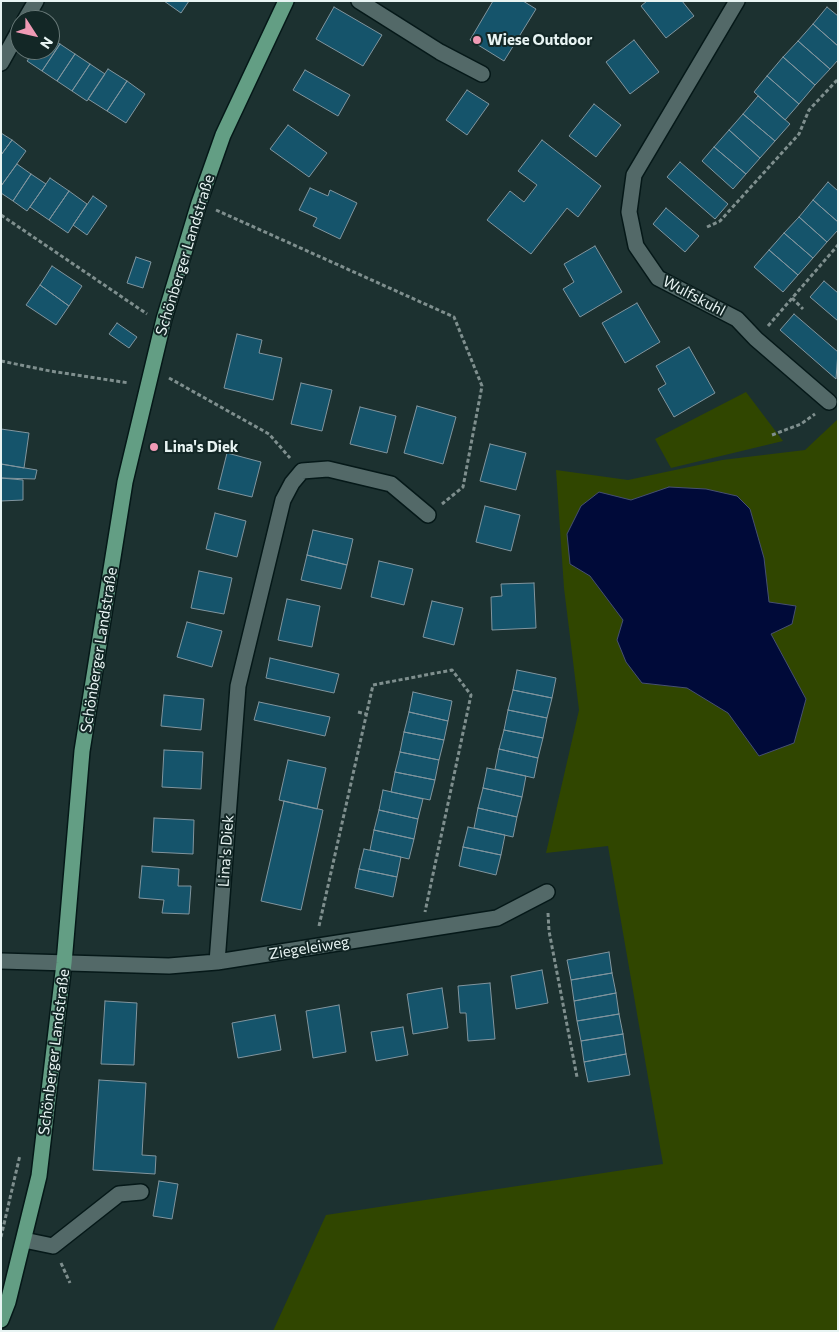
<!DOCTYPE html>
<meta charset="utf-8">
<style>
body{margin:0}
#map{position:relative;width:839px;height:1332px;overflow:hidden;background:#1c3130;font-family:Commissioner,sans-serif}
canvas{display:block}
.frame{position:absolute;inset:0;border:2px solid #e8f4f3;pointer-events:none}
.north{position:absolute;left:10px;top:10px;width:50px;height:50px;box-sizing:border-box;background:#132726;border:1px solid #687978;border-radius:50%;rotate:125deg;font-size:14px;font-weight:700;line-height:20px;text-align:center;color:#e8f4f3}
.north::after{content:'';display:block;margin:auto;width:18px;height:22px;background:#f09ab5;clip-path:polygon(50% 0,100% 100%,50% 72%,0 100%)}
</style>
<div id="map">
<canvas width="839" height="1332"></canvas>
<div class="frame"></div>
<div class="north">N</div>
</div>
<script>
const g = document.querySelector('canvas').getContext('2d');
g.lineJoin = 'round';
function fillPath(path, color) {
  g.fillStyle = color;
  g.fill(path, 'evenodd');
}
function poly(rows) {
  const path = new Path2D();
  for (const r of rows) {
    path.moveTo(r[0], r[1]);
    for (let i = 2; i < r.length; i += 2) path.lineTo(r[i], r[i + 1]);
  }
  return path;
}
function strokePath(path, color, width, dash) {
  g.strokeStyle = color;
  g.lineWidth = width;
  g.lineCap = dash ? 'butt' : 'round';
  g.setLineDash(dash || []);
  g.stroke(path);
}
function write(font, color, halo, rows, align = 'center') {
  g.font = font + ' Commissioner,sans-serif';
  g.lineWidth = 4;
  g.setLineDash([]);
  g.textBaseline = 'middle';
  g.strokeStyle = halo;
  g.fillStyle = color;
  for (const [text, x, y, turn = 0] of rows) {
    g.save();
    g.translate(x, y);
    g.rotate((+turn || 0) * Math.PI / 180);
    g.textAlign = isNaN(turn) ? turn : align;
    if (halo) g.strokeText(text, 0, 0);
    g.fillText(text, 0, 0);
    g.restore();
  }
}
fillPath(poly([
 [746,392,783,441,671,468,655,439],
 [838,419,838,1331,273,1331,326,1215,663,1164,608,846,546,853,579,710,564,588,556,470,628,480,722,460,805,450],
 [669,487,738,496,750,510,764,558,771,634,806,699,759,756,728,713,687,688,642,683,623,620,590,576,599,492,631,500]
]), '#304600');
const water = poly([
 [669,487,706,489,737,496,750,509,764,558,769,602,796,606,792,624,771,634,806,699,794,743,759,756,728,713,687,688,642,683,626,662,617,640,623,620,590,576,570,564,567,534,581,506,599,492,631,500,669,487]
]);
fillPath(water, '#000a39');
strokePath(water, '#465071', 1);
const building = poly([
 [164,1,189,1,181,13,164,1],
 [493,1,523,1,536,9,504,61,470,40,493,1],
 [647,1,682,1,694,16,666,38,641,6,647,1],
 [334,7,382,35,363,66,316,39,334,7],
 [827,7,838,16,838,46,813,24,827,7],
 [813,24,838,46,838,60,830,69,798,41,813,24],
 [50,37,60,44,42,71,27,61,35,50,50,50,50,37],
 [634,40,659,72,630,94,606,62,634,40],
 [798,41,830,69,815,85,783,57,798,41],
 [60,44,75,54,57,81,42,71,60,44],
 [75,54,90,64,72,91,57,81,75,54],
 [783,57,815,85,799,104,767,76,783,57],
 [90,64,105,74,87,101,72,91,90,64],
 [108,69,127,81,107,111,88,99,108,69],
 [305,70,350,95,338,116,293,90,305,70],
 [767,76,799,104,785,120,754,92,767,76],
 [127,81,145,94,126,123,107,111,127,81],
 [467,90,489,104,467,135,446,120,467,90],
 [758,96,790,124,775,141,743,114,758,96],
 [594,104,621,125,596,157,569,136,594,104],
 [743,114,775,141,760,158,729,130,743,114],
 [288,125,327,153,309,177,270,149,288,125],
 [729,130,760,158,746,174,714,147,729,130],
 [1,133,12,140,1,155,1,133],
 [12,140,26,151,1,186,1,155,12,140],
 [542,140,601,186,578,217,567,208,531,254,487,220,510,191,524,202,537,185,518,171,542,140],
 [714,147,746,174,733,189,702,161,714,147],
 [680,162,728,204,715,219,667,177,680,162],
 [17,164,31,174,13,201,1,193,1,186,17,164],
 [31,174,46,184,27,211,13,201,31,174],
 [50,178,69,191,49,220,30,207,50,178],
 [828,182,838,191,838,222,813,200,828,182],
 [310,188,328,196,330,190,357,203,340,239,313,226,317,218,299,210,310,188],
 [69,191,87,204,68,233,49,220,69,191],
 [93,196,107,206,87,235,73,225,93,196],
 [813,200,838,222,838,230,827,242,799,217,813,200],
 [666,208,699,236,685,252,653,224,666,208],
 [799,217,827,242,813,258,784,233,799,217],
 [784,233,813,258,798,275,769,250,784,233],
 [595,246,622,292,580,317,563,289,574,282,564,264,595,246],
 [769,250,798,275,783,292,754,267,769,250],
 [136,257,151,262,143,288,127,283,136,257],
 [52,266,82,286,69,306,40,285,52,266],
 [824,281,838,293,838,321,810,297,824,281],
 [40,285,69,306,56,325,26,305,40,285],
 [637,303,660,342,625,363,602,323,637,303],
 [794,314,838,352,836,379,780,330,794,314],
 [117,323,137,337,129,348,109,334,117,323],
 [237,334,262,340,259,353,282,358,273,400,224,388,237,334],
 [689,347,715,393,674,417,658,389,666,384,656,366,689,347],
 [301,383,332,390,322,431,291,424,301,383],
 [417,406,456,417,443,464,404,453,417,406],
 [360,407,396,416,387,453,350,444,360,407],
 [1,429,29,433,24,468,1,464,1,429],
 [490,444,526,453,516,490,480,481,490,444],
 [227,453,261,462,252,497,218,489,227,453],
 [1,464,37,470,35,479,1,478,1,464],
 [1,478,23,480,23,500,1,501,1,478],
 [485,506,520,515,511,551,476,542,485,506],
 [215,513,246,521,237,557,206,549,215,513],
 [313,530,353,539,347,565,307,555,313,530],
 [307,555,347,565,341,589,301,580,307,555],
 [379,561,413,569,404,605,371,597,379,561],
 [199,571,232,578,224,614,191,608,199,571],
 [534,583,536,628,492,630,491,597,502,596,501,584,534,583],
 [287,599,320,606,312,647,278,640,287,599],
 [432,601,463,608,454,645,423,637,432,601],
 [187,622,222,631,212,667,177,657,187,622],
 [270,658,339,674,334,693,266,678,270,658],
 [517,670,556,678,552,698,513,690,517,670],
 [513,690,552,698,547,718,508,710,513,690],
 [413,692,452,701,448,721,409,712,413,692],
 [164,695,204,699,201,730,161,726,164,695],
 [259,702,330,717,325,736,254,720,259,702],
 [508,710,547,718,543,738,504,730,508,710],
 [409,712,448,721,444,740,404,732,409,712],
 [504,730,543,738,538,758,499,749,504,730],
 [404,732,444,740,439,760,400,752,404,732],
 [499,749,538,758,534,778,495,769,499,749],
 [164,750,203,752,201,789,162,787,164,750],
 [400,752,439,760,435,780,395,772,400,752],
 [288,760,326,768,317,809,279,800,288,760],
 [487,768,526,776,522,797,483,788,487,768],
 [395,772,435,780,430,800,391,792,395,772],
 [483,788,522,797,517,817,478,808,483,788],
 [383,790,423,799,418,819,379,810,383,790],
 [284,801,323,810,301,910,261,901,284,801],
 [478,808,517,817,513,837,474,828,478,808],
 [379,810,418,819,414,839,374,830,379,810],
 [154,818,194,820,193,854,152,852,154,818],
 [468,827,505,835,501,855,463,847,468,827],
 [374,830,414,839,409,859,370,850,374,830],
 [463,847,501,855,496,875,459,866,463,847],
 [364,849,401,857,397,877,359,869,364,849],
 [142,866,179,869,178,886,191,886,189,914,162,913,164,900,139,898,142,866],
 [359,869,397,877,393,897,355,888,359,869],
 [609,952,612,973,571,980,567,960,609,952],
 [542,970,548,1003,516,1009,511,976,542,970],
 [612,973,616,993,574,1001,571,980,612,973],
 [490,983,495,1039,468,1041,466,1013,460,1013,458,986,490,983],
 [442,988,448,1028,413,1034,407,994,442,988],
 [616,993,619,1014,577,1021,574,1001,616,993],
 [105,1001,137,1003,134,1065,101,1064,105,1001],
 [339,1005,346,1052,313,1058,306,1011,339,1005],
 [619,1014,623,1034,581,1041,577,1021,619,1014],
 [275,1015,281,1050,238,1058,232,1023,275,1015],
 [403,1027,408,1055,376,1061,371,1032,403,1027],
 [623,1034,626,1054,584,1062,581,1041,623,1034],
 [626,1054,630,1075,588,1082,584,1062,626,1054],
 [99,1080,146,1083,142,1155,156,1156,155,1174,93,1170,99,1080],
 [159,1181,178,1184,172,1219,153,1216,159,1181]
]);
fillPath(building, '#15546b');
strokePath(building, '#81959e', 1);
const minor = poly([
 [359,1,440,52,482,74],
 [737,1,634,175,629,212,636,246,658,278,737,319,756,339,829,402],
 [25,20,36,1],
 [1,63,20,29],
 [1,961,169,966,217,962,497,918,547,892],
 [217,962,238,686,283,500,292,483,302,471,328,469,391,484,428,515],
 [24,1240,53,1246,119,1194,141,1192]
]);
const major = poly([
 [1,1320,8,1302,39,1176,64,963,82,751,125,482,164,319,199,203,223,135,286,1]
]);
strokePath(minor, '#051818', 18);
strokePath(major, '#051818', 18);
strokePath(poly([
 [216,210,454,317,482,386,463,487,442,504],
 [1,215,147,314],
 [707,227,720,221,799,134,809,110,838,79],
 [792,298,803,309],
 [768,326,838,245],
 [1,361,50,371,129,383],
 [169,378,269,434,290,458],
 [772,435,801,424,815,414],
 [358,712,366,714],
 [548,913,549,931,577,1077],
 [319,926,373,685,452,670,471,695,425,912],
 [1,1237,20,1155],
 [61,1263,70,1283]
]), '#7f8f8e', 3, [4, 2.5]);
strokePath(minor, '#536968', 15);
strokePath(major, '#639e84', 15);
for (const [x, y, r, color] of [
 [477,40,5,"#f09ab5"],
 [154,447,5,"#f09ab5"]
]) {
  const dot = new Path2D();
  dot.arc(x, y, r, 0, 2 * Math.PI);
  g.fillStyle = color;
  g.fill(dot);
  strokePath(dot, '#132726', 2);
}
write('bold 15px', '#e8f4f3', '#132726', [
 ["Wiese Outdoor",487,40],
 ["Lina's Diek",164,447]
], 'left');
write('15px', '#e8f4f3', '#132726', [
 ["Schönberger Landstraße",185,255,-73],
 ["Wulfskuhl",694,296,28],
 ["Schönberger Landstraße",99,650,-81],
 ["Lina's Diek",226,851,-86],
 ["Ziegeleiweg",309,948,-9],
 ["Schönberger Landstraße",54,1052,-83]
]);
</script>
